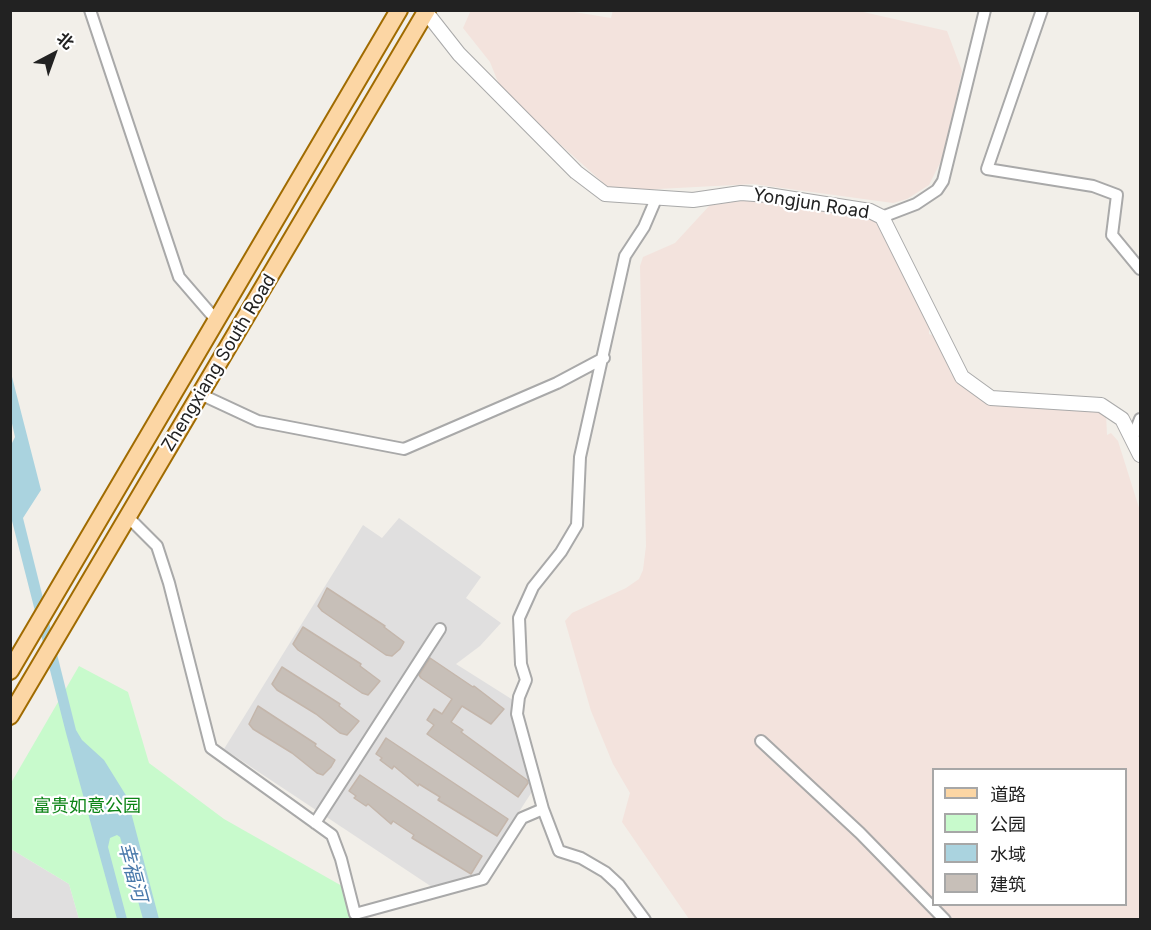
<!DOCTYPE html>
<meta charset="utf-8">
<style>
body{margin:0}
#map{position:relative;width:1151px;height:930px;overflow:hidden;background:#f2efe9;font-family:Inter,"Noto Sans SC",sans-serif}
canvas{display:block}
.frame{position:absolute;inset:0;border:12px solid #222;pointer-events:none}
.legend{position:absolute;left:932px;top:768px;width:195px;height:138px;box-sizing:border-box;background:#fff;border:2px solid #a7a7a7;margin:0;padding:8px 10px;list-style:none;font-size:18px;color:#222}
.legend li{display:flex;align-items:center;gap:12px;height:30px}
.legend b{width:30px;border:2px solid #a7a7a7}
.north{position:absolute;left:24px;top:24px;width:60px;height:60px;-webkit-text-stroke:4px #fff;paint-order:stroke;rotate:41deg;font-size:16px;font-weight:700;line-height:24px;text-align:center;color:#222}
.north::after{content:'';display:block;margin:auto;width:21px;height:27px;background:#222;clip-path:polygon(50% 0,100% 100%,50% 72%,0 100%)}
</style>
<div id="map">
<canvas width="1151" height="930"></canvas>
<div class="frame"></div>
<ul class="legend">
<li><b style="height:8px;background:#fcd6a4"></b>道路</li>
<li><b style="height:16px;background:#c8facc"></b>公园</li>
<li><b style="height:16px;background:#aad3df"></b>水域</li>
<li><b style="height:16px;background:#c7bfb8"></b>建筑</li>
</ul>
<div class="north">北</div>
</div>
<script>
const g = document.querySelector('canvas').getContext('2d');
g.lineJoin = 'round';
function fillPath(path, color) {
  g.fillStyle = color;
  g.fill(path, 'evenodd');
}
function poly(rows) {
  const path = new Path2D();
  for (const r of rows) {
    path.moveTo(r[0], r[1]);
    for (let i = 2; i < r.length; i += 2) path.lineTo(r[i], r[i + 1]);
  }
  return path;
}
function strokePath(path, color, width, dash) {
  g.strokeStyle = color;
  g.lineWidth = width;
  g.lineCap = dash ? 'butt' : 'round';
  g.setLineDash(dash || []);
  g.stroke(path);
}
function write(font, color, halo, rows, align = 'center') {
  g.font = font + ' Inter,"Noto Sans SC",sans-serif';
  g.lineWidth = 4.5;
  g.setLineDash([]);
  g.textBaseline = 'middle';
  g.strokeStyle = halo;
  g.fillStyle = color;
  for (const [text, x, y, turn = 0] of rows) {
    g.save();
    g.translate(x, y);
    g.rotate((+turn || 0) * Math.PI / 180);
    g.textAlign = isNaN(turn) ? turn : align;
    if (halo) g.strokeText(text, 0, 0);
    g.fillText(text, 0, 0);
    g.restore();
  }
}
fillPath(poly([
 [399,518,481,577,466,598,501,623,480,646,456,664,513,700,514,723,535,787,477,877,435,889,224,749,363,525,382,538],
 [11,849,69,884,79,919,11,920]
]), '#e0dfdf');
fillPath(poly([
 [471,10,568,11,611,18,613,10,859,11,947,31,962,71,945,153,929,185,907,199,893,203,753,184,620,191,610,189,502,92,490,62,463,28],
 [757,199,872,217,875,221,929,324,929,334,937,337,951,374,984,401,1009,407,1017,405,1089,409,1106,414,1107,435,1111,433,1118,441,1140,511,1140,919,689,919,622,822,630,793,613,764,591,711,565,621,572,613,626,588,639,579,643,570,646,546,640,266,643,257,675,243,710,205],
 [934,770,1126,770,1126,904,934,904]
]), '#f3e3dd');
fillPath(poly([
 [79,666,128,692,149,763,224,819,342,886,352,919,79,919,69,884,11,849,11,783]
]), '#c8facc');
fillPath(poly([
 [10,369,41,490,23,518,76,730,82,740,104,760,127,797,159,919,143,919,120,837,117,835,110,838,108,847,127,919,117,919,66,733,11,517,11,445,15,437,11,419]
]), '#aad3df');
const building = poly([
 [327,588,385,626,384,627,404,642,400,649,392,656,386,655,322,611,318,606,327,588],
 [303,627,361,664,360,666,380,681,375,687,368,695,362,693,298,650,293,644,303,627],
 [430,658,473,687,474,686,504,709,491,724,462,706,451,722,463,730,461,732,527,780,528,783,518,797,427,734,434,725,427,720,434,709,442,714,452,699,421,678,419,675,430,658],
 [282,667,340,704,339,706,359,721,354,727,347,735,340,733,316,714,277,690,272,684,282,667],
 [258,706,316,744,315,746,335,760,331,767,323,775,317,773,292,753,253,729,249,724,258,706],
 [386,738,508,819,497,836,438,800,440,797,419,784,418,786,394,766,392,769,380,760,382,758,376,754,386,738],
 [360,775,482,856,471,874,412,838,414,835,393,821,391,824,368,804,366,806,354,798,356,796,349,791,360,775]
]);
fillPath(building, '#c7bfb8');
strokePath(building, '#c4b6ab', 1.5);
const minor = poly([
 [90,10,179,277,217,321],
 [1042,10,987,169,1093,186,1117,195,1112,235,1140,269],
 [882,217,916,204,937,190,943,181,985,10],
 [200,394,258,421,404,449,557,383,604,358],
 [1133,437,1140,419],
 [128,517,157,546,169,583,211,748,332,835,341,859,355,914,483,879,522,818,543,809],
 [761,741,860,833,945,920],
 [315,823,440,629],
 [645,920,619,885,605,872,581,858,559,851,543,809,517,714,519,697,526,680,521,664,519,618,533,587,561,552,577,525,580,457,625,256,644,227,656,199]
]);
const tertiary = poly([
 [426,12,459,54,576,172,605,194,693,200,741,193,768,195,870,211,882,217,962,377,991,398,1101,405,1122,419,1140,455]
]);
const primary = poly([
 [10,671,399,10],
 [10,716,427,10]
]);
strokePath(minor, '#a9a9a9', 14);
strokePath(tertiary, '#a9a9a9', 16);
strokePath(primary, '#a06b00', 20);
strokePath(minor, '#fff', 10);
strokePath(tertiary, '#fff', 14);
strokePath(primary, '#fcd6a4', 16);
write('18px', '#222', '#fff', [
 ["Yongjun Road",811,204,9],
 ["Zhengxiang South Road",219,363,-59]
]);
write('18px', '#0c8416', '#fff', [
 ["富贵如意公园",87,807]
]);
write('italic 20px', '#4a7aab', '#fff', [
 ["幸福河",132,872,75]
]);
</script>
